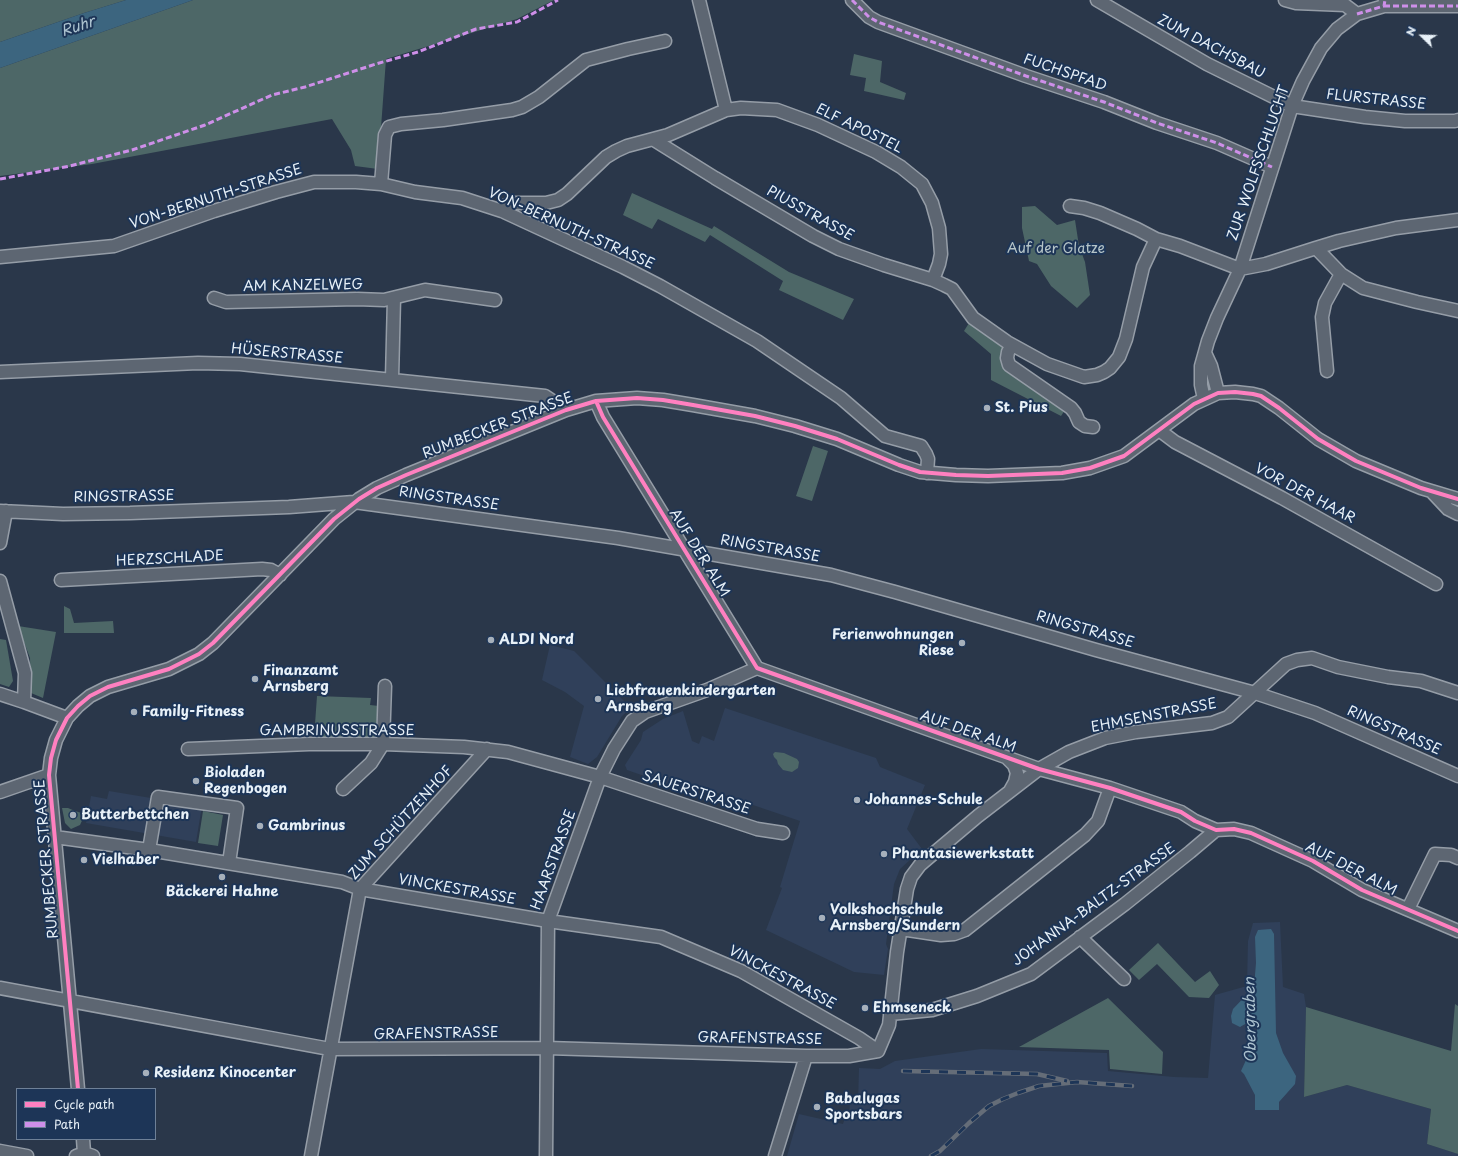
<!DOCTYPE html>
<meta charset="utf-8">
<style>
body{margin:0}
#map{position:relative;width:1458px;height:1156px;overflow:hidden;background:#2a374a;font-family:"Playpen Sans",sans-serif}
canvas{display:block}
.legend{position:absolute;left:16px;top:1088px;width:140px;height:52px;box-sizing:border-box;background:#1d3557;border:1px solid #6e8097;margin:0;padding:5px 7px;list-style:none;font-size:12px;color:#e8f1f8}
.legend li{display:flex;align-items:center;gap:8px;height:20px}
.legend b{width:20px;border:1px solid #6e8097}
.north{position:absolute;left:1402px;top:16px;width:40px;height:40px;-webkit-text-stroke:3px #1d3557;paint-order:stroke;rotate:293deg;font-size:11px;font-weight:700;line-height:16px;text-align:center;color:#e8f1f8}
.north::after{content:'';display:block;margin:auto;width:14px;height:18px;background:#e8f1f8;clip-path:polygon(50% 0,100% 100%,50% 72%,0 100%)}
</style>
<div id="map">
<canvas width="1458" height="1156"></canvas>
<ul class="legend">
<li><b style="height:5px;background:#ff80c0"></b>Cycle path</li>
<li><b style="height:5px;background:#ce8fe9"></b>Path</li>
</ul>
<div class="north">N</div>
</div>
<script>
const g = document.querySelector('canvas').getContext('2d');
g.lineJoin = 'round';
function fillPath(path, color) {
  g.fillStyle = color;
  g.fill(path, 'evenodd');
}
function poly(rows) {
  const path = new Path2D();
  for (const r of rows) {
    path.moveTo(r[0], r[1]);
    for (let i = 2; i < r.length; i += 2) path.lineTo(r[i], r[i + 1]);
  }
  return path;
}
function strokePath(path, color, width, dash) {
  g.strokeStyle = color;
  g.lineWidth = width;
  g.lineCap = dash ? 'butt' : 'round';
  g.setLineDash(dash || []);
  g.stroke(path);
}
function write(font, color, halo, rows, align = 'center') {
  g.font = font + ' "Playpen Sans",sans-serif';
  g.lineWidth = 4;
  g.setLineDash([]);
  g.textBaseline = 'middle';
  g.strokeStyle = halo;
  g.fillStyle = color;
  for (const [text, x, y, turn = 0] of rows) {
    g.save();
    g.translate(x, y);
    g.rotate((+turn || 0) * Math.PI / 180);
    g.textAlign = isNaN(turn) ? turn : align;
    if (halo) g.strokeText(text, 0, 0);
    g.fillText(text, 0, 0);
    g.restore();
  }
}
fillPath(poly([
 [550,645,574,651,631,708,622,716,597,757,588,764,570,757,584,706,565,692,542,680],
 [725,708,876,758,880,767,925,785,907,829,922,849,900,869,894,884,886,944,888,949,884,975,854,972,766,930,782,888,780,887,800,821,706,789,688,791,627,770,625,765,641,740,643,732,663,719,683,711,692,741,699,744,702,736,714,741],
 [109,791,169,801,203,800,196,842,86,823,91,796,107,799],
 [1280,922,1283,987,1304,994,1306,1007,1304,1097,1347,1085,1431,1109,1427,1144,1458,1154,1458,1156,787,1156,799,1114,843,1124,845,1118,849,1118,850,1101,858,1103,859,1068,880,1069,895,1061,981,1049,1107,1053,1108,1071,1174,1077,1208,1078,1215,995,1247,986,1248,941,1253,923]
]), '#30405a');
fillPath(poly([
 [0,0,126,0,84,13,0,42],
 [193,0,554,0,517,19,386,59,378,169,355,166,351,150,332,119,92,164,0,176,0,68],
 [854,54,882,61,880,82,906,93,904,100,864,91,866,78,850,75],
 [632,193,712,229,714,226,789,272,854,299,843,320,779,290,783,281,710,235,705,242,658,219,652,229,623,215],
 [1035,206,1057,225,1075,220,1079,246,1085,262,1090,295,1077,308,1051,286,1037,264,1029,261,1022,228,1022,207],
 [969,323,1002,347,1001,362,1007,371,1065,410,1061,416,991,380,991,354,964,331],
 [813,446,828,451,812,501,796,496],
 [64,606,70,609,74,623,113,621,114,633,64,633],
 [18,626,56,632,43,698,31,693,30,658],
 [0,639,6,640,13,681,9,687,0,684],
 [317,696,371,698,370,705,379,706,377,738,314,738],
 [775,752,784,753,797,759,799,762,798,768,792,772,783,770,778,764,777,760,774,757,773,754],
 [62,808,68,808,75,811,85,814,80,825,71,829,65,823],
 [203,811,223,815,218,846,198,843],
 [1158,943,1195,982,1210,971,1219,985,1209,998,1189,997,1157,964,1139,980,1129,970],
 [1108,998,1163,1052,1162,1074,1110,1069,1109,1050,1019,1047],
 [1455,1004,1458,1006,1458,1154,1427,1144,1431,1109,1347,1085,1304,1097,1306,1007,1451,1051]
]), '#4d6767');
fillPath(poly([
 [126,0,193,0,0,68,0,42,84,13],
 [1271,929,1274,934,1276,1033,1283,1053,1296,1076,1295,1084,1279,1102,1279,1110,1255,1110,1255,1095,1244,1074,1241,1071,1257,1036,1257,1022,1252,1020,1240,1027,1232,1023,1231,1016,1233,1009,1254,987,1256,963,1255,937,1258,930]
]), '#3c657f');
const minor = poly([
 [699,0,726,110],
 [852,0,869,17,878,22,1026,76,1104,102,1157,123,1217,143,1272,167],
 [1097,0,1207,64,1292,106,1365,117,1405,121,1455,121,1458,120],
 [1285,0,1296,3,1345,5,1357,14],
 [1384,6,1458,6],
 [654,140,715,178,813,236,839,249,884,265,933,280,944,285,952,289,973,318,1007,342,1047,364,1084,377,1097,375,1104,372,1110,368,1119,357,1126,339,1143,267,1156,239],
 [381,184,385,135,389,127,401,124,443,120,512,110,522,107,539,97,586,60,628,49,665,41],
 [1070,206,1084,208,1100,213,1137,229,1156,239,1180,246,1240,269],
 [502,211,506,205,514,203,546,203,558,200,567,194,606,157,616,151,627,146,668,135,726,110,741,108,777,110,818,125,876,152,901,167,922,184,932,203,939,228,941,254,939,264,933,280],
 [1316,248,1339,241,1396,228,1458,220],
 [0,257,114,246,214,211,276,192,314,182,356,182,381,184,415,192,462,198,502,211,623,267,660,286,757,341,841,398,885,436,921,446,926,454,928,459,927,473],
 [1240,269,1266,264,1316,248,1341,274,1363,288,1417,302,1458,311],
 [214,298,226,302,357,299,384,300,425,290,495,300],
 [1012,345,1008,352,1007,358,1009,365,1071,408,1075,413,1079,422,1085,426,1093,427],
 [1205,353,1211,366,1218,393],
 [1327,371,1322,317,1325,303,1341,274],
 [0,372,198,363,240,364,545,396,566,410],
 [392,379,394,298],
 [1204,399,1201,385,1201,366,1208,341,1217,318,1240,269,1292,106,1303,81,1321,48,1337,29,1357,14,1384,6,1385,0],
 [596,401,603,417,757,668,1039,769,1110,788,1181,812,1195,821,1216,830,1234,829,1251,833,1313,861,1362,890,1458,931],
 [1159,430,1175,442,1282,498,1436,584],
 [1433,493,1448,509,1458,514],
 [0,511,63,514,130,513,289,507,354,502,618,538,831,575,895,592,1096,650,1255,693,1315,713,1458,776],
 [0,543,6,511],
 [61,580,262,569,271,570,280,575],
 [0,581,25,673,24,702],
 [0,694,24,702,67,718],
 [188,749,309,744,383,744,464,747,508,752,600,777,757,829,783,833],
 [1006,757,1014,765,1017,773,1015,782,1010,791],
 [343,789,371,763,383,744,385,686],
 [0,792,49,775],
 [55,837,149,850,342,882,360,889,548,921,661,937,741,971,829,1021,859,1038,878,1051],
 [149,850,158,797,237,808,229,863],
 [1408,909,1435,854,1451,855,1458,858],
 [901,929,941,935,954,934,965,930,1085,835,1098,821,1110,788],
 [1080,937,1124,979],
 [0,988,330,1049,547,1048,806,1056,849,1056,878,1051],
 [890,1014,932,1010,977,996,1031,974,1125,904,1190,852,1216,830],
 [878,1051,889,1025,897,952,907,889,911,877,920,865,927,859,978,816,1039,769,1069,752,1105,738,1136,732,1212,723,1228,717,1286,664,1297,660,1312,658,1338,667,1388,677,1421,681,1458,693],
 [78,1089,49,775,51,758,56,740,67,718,78,706,90,696,108,687,169,669,199,654,213,643,334,519,359,499,377,488,406,475,566,410,596,401,637,398,663,400,693,405,755,416,795,426,837,439,899,465,920,472,956,475,988,476,1062,473,1090,468,1124,456,1194,404,1218,393,1235,392,1253,394,1261,396,1279,408,1318,439,1356,461,1421,488,1458,499],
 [83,1139,84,1153],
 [0,1151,27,1156],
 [76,1156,84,1153,93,1156],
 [311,1156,360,889,487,749],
 [546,1156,548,921,600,777,614,749,632,721,645,712,707,690,757,668],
 [775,1156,806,1056]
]);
strokePath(minor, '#959da7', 15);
strokePath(minor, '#5d6672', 12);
const rail = poly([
 [903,1071,1037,1074,1067,1081],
 [931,1156,940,1151,969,1123,989,1106,1003,1099,1018,1093,1039,1086,1077,1082,1132,1086]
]);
strokePath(rail, '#656d78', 4.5);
strokePath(rail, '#1d3557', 3, [9]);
strokePath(poly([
 [852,0,869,17,878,22,1026,76,1104,102,1157,123,1217,143,1272,167],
 [1384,6,1458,6],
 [1357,14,1384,6,1385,0],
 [0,179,70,166,132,150,205,125,272,95,305,87,376,64,418,52,476,29,517,22,558,0]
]), '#ce8fe9', 3, [6, 3]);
strokePath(poly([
 [596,401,603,417,757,668,1039,769,1110,788,1181,812,1195,821,1216,830,1234,829,1251,833,1313,861,1362,890,1458,931],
 [78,1089,49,775,51,758,56,740,67,718,78,706,90,696,108,687,169,669,199,654,213,643,334,519,359,499,377,488,406,475,566,410,596,401,637,398,663,400,693,405,755,416,795,426,837,439,899,465,920,472,956,475,988,476,1062,473,1090,468,1124,456,1194,404,1218,393,1235,392,1253,394,1261,396,1279,408,1318,439,1356,461,1421,488,1458,499]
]), '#ff80c0', 4);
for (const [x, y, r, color] of [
 [987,408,4,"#a6b0bb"],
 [491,640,4,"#a6b0bb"],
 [962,643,4,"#a6b0bb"],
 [255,679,4,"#a6b0bb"],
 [598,699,4,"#a6b0bb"],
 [134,712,4,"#a6b0bb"],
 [196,781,4,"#a6b0bb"],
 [857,800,4,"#a6b0bb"],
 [73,815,4,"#a6b0bb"],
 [260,826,4,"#a6b0bb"],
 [884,854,4,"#a6b0bb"],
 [84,860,4,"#a6b0bb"],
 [222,877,4,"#a6b0bb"],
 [822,918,4,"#a6b0bb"],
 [865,1008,4,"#a6b0bb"],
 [146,1073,4,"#a6b0bb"],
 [817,1107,4,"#a6b0bb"]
]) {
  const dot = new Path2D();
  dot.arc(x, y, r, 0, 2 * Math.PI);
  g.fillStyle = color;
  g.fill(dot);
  strokePath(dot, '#1d3557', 1.5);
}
write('14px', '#e8f1f8', '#1d3557', [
 ["ZUM DACHSBAU",1211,47,28],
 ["FUCHSPFAD",1065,73,19],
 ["FLURSTRASSE",1376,100,6],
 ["ELF APOSTEL",859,129,26],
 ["ZUR WOLFSSCHLUCHT",1259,163,-71],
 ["VON-BERNUTH-STRASSE",216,197,-18],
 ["PIUSSTRASSE",810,214,29],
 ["VON-BERNUTH-STRASSE",571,229,24],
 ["AM KANZELWEG",303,286,-1],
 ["HÜSERSTRASSE",287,354,5],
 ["RUMBECKER STRASSE",498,426,-21],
 ["VOR DER HAAR",1305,494,28],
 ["RINGSTRASSE",124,497,-1],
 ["RINGSTRASSE",449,499,8],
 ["RINGSTRASSE",770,549,10],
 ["AUF DER ALM",699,553,58],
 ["HERZSCHLADE",170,559,-3],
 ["RINGSTRASSE",1085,630,16],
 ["EHMSENSTRASSE",1154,716,-11],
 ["GAMBRINUSSTRASSE",337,731],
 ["RINGSTRASSE",1394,731,24],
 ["AUF DER ALM",968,732,19],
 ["SAUERSTRASSE",696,793,18],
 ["ZUM SCHÜTZENHOF",401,823,-48],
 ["RUMBECKER STRASSE",47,859,-95],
 ["HAARSTRASSE",554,860,-70],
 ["AUF DER ALM",1351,869,27],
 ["VINCKESTRASSE",457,890,10],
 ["JOHANNA-BALTZ-STRASSE",1094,905,-36],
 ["VINCKESTRASSE",782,978,28],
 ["GRAFENSTRASSE",436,1034,-1],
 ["GRAFENSTRASSE",760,1039,1]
]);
write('14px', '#b4c3c7', '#1d3557', [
 ["Auf der Glatze",1056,249]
]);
write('bold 14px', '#e8f1f8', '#1d3557', [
 ["St. Pius",995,408],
 ["Ferienwohnungen",954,635,"right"],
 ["Riese",954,651,"right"],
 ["ALDI Nord",499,640],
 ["Finanzamt",263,671],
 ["Arnsberg",263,687],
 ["Liebfrauenkindergarten",606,691],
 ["Arnsberg",606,707],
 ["Family-Fitness",142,712],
 ["Bioladen",204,773],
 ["Regenbogen",204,789],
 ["Johannes-Schule",865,800],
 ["Butterbettchen",81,815],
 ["Gambrinus",268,826],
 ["Phantasiewerkstatt",892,854],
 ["Vielhaber",92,860],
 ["Bäckerei Hahne",222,892,"center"],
 ["Volkshochschule",830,910],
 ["Arnsberg/Sundern",830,926],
 ["Ehmseneck",873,1008],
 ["Residenz Kinocenter",154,1073],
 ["Babalugas",825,1099],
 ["Sportsbars",825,1115]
], 'left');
write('italic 15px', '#acc2cf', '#1d3557', [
 ["Ruhr",78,27,-18],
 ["Obergraben",1251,1020,-91]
]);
</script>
